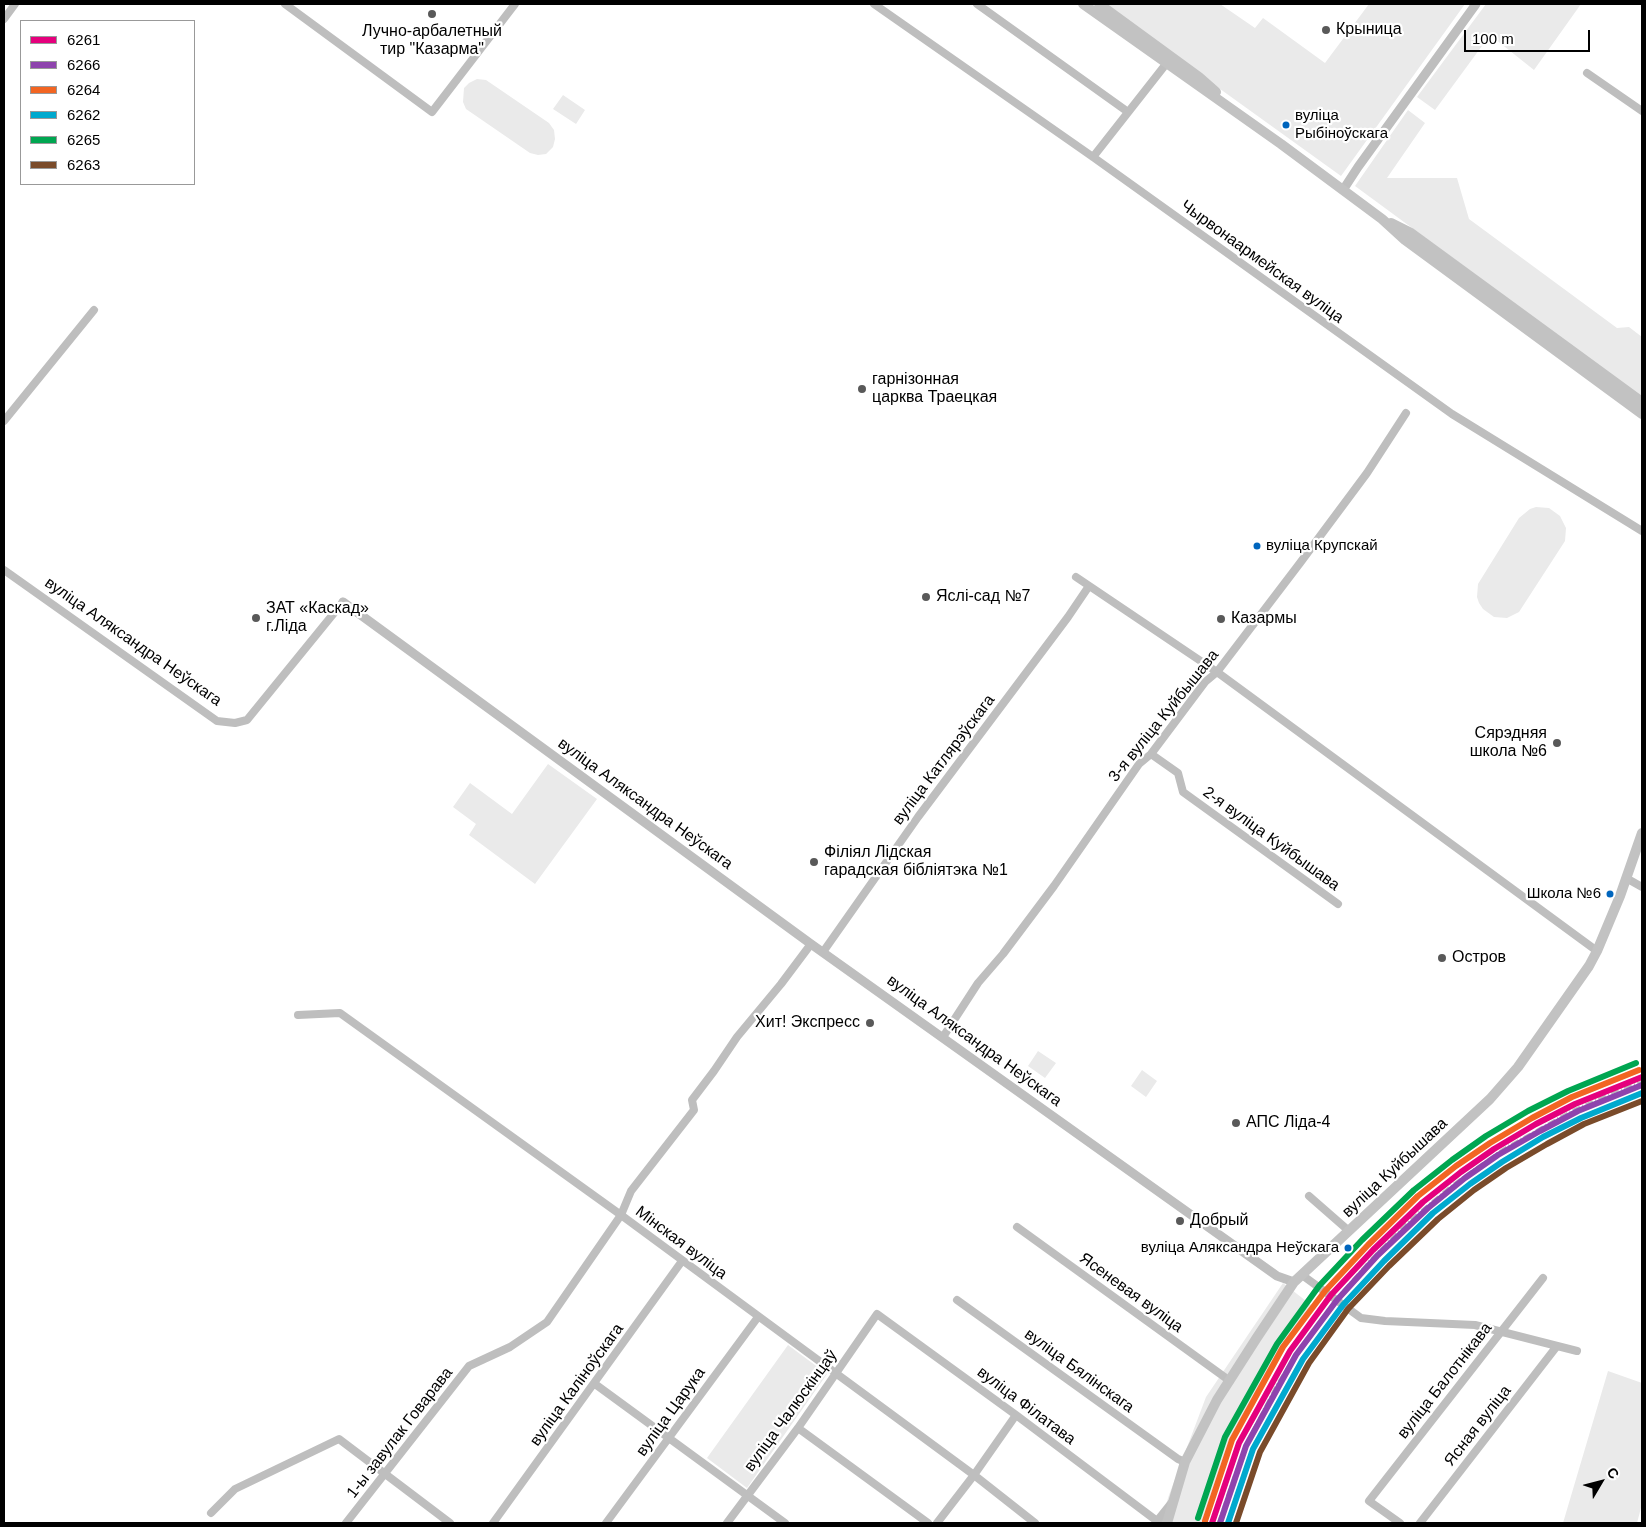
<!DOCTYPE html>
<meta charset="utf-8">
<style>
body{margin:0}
#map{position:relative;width:1646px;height:1527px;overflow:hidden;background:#fff;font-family:Arial,sans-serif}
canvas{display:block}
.frame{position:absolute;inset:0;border:5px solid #000;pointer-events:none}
.legend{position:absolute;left:20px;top:20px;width:175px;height:165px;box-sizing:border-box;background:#fff;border:1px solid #999;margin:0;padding:6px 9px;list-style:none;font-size:15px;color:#000}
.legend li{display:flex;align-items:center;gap:10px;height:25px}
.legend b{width:25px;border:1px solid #999}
.north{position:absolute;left:1576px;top:1457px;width:50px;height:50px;-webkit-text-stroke:4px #fff;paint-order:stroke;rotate:53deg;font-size:14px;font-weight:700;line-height:20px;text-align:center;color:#000}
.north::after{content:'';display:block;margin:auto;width:18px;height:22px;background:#000;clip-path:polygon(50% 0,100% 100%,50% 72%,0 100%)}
.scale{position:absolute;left:1464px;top:30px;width:126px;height:22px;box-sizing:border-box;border:2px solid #000;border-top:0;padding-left:6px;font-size:15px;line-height:18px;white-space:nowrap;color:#000;-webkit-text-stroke:4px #fff;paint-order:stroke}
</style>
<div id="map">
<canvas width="1646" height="1527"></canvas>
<div class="frame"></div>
<ul class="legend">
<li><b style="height:6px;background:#e5007d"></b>6261</li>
<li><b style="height:6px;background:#8e44ad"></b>6266</li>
<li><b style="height:6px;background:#f26522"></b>6264</li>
<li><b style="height:6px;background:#00a9ce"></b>6262</li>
<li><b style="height:6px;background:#00a651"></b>6265</li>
<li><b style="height:6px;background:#7a4b2a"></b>6263</li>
</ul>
<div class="north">С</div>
<div class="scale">100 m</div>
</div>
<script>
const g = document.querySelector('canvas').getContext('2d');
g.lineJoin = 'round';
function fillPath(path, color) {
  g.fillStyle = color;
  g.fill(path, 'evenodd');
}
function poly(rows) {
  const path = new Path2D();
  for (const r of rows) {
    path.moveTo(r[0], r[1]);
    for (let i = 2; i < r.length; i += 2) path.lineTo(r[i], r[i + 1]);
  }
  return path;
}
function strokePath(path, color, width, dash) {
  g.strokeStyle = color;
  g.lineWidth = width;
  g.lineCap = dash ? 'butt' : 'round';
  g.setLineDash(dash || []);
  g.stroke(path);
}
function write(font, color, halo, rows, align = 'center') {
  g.font = font + ' Arial,sans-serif';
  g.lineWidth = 4.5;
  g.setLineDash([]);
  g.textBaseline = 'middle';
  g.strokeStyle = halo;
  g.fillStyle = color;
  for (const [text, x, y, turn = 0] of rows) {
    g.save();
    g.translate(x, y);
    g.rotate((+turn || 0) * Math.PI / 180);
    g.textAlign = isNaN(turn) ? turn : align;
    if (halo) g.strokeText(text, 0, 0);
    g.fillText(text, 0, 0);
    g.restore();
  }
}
fillPath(poly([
 [1102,4,1220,4,1255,28,1263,18,1325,63,1369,4,1465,4,1341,176],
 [1486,4,1581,4,1534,70,1490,35,1435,110,1417,97],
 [477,79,486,80,549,123,554,130,555,139,553,147,546,154,538,155,530,153,466,109,463,102,464,88,469,83],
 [563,95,585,110,576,124,553,109],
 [1408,110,1425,123,1387,178,1457,178,1469,219,1617,328,1629,327,1642,337,1642,397,1355,186],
 [1536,507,1549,508,1560,516,1566,528,1565,541,1519,612,1507,618,1494,617,1483,609,1479,603,1477,597,1478,584,1519,518,1530,509],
 [548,764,597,799,535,884,469,835,476,824,453,807,470,783,512,814],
 [1038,1051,1056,1063,1045,1078,1028,1066],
 [1142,1070,1157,1081,1146,1097,1131,1086],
 [1283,1283,1315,1308,1282,1349,1232,1440,1204,1523,1160,1523,1169,1495,1206,1397],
 [788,1345,827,1374,747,1488,707,1458],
 [1608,1371,1642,1383,1642,1504,1637,1523,1563,1523]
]), '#eaeaea');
strokePath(poly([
 [285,4,432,112,515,4],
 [874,4,1093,157,1452,414,1642,531],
 [977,4,1128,112],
 [4,19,15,4],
 [1587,73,1642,111],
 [1093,157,1166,64],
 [4,421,94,310],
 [4,570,217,721,235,723,247,720,343,602],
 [1076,577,1217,672,1597,951],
 [1151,754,1178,773,1183,792,1338,904],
 [1626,878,1642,887],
 [823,952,918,817,1068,617,1089,586],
 [298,1015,340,1013,621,1215,974,1475,1035,1523],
 [943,1037,978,983,1003,954,1054,886,1139,764,1151,754,1205,682,1217,672,1300,563,1367,473,1406,413],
 [1309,1196,1349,1231],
 [1017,1227,1230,1381],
 [1302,1275,1361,1318,1385,1321,1475,1325,1577,1351],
 [957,1300,1178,1459,1185,1462],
 [595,1384,785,1523],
 [798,1428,928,1523],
 [211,1513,235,1489,339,1439,450,1523],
 [346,1523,469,1366,510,1347,547,1322,621,1215,631,1191,694,1110,692,1100,714,1071,737,1037,781,984,811,944],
 [493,1523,682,1261],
 [606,1523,758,1317],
 [727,1523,798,1428,877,1314,1016,1415,1157,1521],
 [937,1523,974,1475,1016,1415],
 [1400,1523,1369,1501,1543,1278],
 [1420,1523,1557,1346]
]), '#bebebe', 8);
strokePath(poly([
 [1343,190,1358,167,1476,4],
 [343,602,811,944,1277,1276,1294,1282],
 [1156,1523,1172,1503]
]), '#bebebe', 9);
strokePath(poly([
 [1083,4,1281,144,1382,219,1405,240,1642,414],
 [1099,4,1199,77,1216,92],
 [1391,223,1411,233,1642,402],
 [1167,1523,1185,1462,1217,1400,1256,1339,1294,1282,1490,1099,1518,1067,1589,966,1597,951,1620,896,1642,833]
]), '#c2c2c2', 10);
strokePath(poly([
 [1218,1523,1234,1476,1251,1434,1277,1384,1303,1344,1336,1299,1372,1258,1410,1220,1452,1185,1503,1149,1571,1111,1623,1088,1642,1082]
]), '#bdbdbd', 2.5, [8, 2.5, 1, 2.5]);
strokePath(poly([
 [1212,1523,1239,1443,1290,1351,1331,1295,1373,1250,1423,1202,1461,1172,1494,1149,1536,1124,1575,1104,1642,1077]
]), '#e5007d', 6);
strokePath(poly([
 [1220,1523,1246,1446,1296,1355,1337,1300,1378,1255,1428,1208,1465,1178,1498,1155,1540,1131,1578,1111,1642,1085]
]), '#8e44ad', 6);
strokePath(poly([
 [1205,1521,1232,1440,1283,1347,1325,1291,1368,1245,1418,1196,1456,1166,1490,1143,1532,1118,1572,1097,1639,1070]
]), '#f26522', 6);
strokePath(poly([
 [1228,1523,1253,1449,1303,1359,1343,1305,1384,1261,1433,1213,1470,1184,1502,1162,1543,1137,1581,1118,1642,1093]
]), '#00a9ce', 6);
strokePath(poly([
 [1198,1518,1225,1437,1277,1344,1319,1286,1362,1240,1414,1190,1452,1160,1486,1136,1528,1111,1568,1091,1636,1063]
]), '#00a651', 6);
strokePath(poly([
 [1236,1523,1260,1452,1309,1363,1348,1309,1389,1266,1438,1219,1474,1190,1506,1168,1547,1144,1584,1124,1642,1101]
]), '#7a4b2a', 6);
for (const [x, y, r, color] of [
 [432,14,5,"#595959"],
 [1326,30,5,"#595959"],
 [1286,125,4.5,"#0065bd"],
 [862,389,5,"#595959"],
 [1257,546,4.5,"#0065bd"],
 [926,597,5,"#595959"],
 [256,618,5,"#595959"],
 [1221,619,5,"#595959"],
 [1557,743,5,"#595959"],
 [814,862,5,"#595959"],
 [1610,894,4.5,"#0065bd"],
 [1442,958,5,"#595959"],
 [870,1023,5,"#595959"],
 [1236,1123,5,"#595959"],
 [1180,1221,5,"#595959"],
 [1348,1248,4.5,"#0065bd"]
]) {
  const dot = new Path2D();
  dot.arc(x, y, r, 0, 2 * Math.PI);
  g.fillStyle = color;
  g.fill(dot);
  strokePath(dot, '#fff', 2);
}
write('15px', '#000', '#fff', [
 ["вуліца",1295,116],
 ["Рыбіноўскага",1295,134],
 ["вуліца Крупскай",1266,546],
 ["Школа №6",1601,894,"right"],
 ["вуліца Аляксандра Неўскага",1339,1248,"right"]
], 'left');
write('16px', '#000', '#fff', [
 ["Крыница",1336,30],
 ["Лучно-арбалетный",432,32,"center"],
 ["тир \"Казарма\"",432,50,"center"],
 ["гарнізонная",872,380],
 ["царква Траецкая",872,398],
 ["Яслі-сад №7",936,597],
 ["ЗАТ «Каскад»",266,609],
 ["г.Ліда",266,627],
 ["Казармы",1231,619],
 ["Сярэдняя",1547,734,"right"],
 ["школа №6",1547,752,"right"],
 ["Філіял Лідская",824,853],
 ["гарадская бібліятэка №1",824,871],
 ["Остров",1452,958],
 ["Хит! Экспресс",860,1023,"right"],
 ["АПС Ліда-4",1246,1123],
 ["Добрый",1190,1221]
], 'left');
write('16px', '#000', '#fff', [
 ["Чырвонаармейская вуліца",1262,262,36],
 ["вуліца Аляксандра Неўскага",133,642,35],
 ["3-я вуліца Куйбышава",1164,716,-51],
 ["вуліца Катлярэўскага",944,760,-53],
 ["вуліца Аляксандра Неўскага",645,804,36],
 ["2-я вуліца Куйбышава",1271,839,36],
 ["вуліца Аляксандра Неўскага",974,1041,36],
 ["вуліца Куйбышава",1395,1168,-43],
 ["Мінская вуліца",681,1243,37],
 ["Ясеневая вуліца",1131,1293,36],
 ["вуліца Бялінскага",1079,1371,36],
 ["вуліца Балотнікава",1445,1381,-52],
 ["вуліца Каліноўскага",577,1385,-54],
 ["вуліца Філатава",1026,1406,37],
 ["вуліца Чалюскінцаў",791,1411,-54],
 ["вуліца Царука",671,1412,-54],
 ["Ясная вуліца",1478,1426,-52],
 ["1-ы завулак Говарава",400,1433,-52]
]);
</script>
